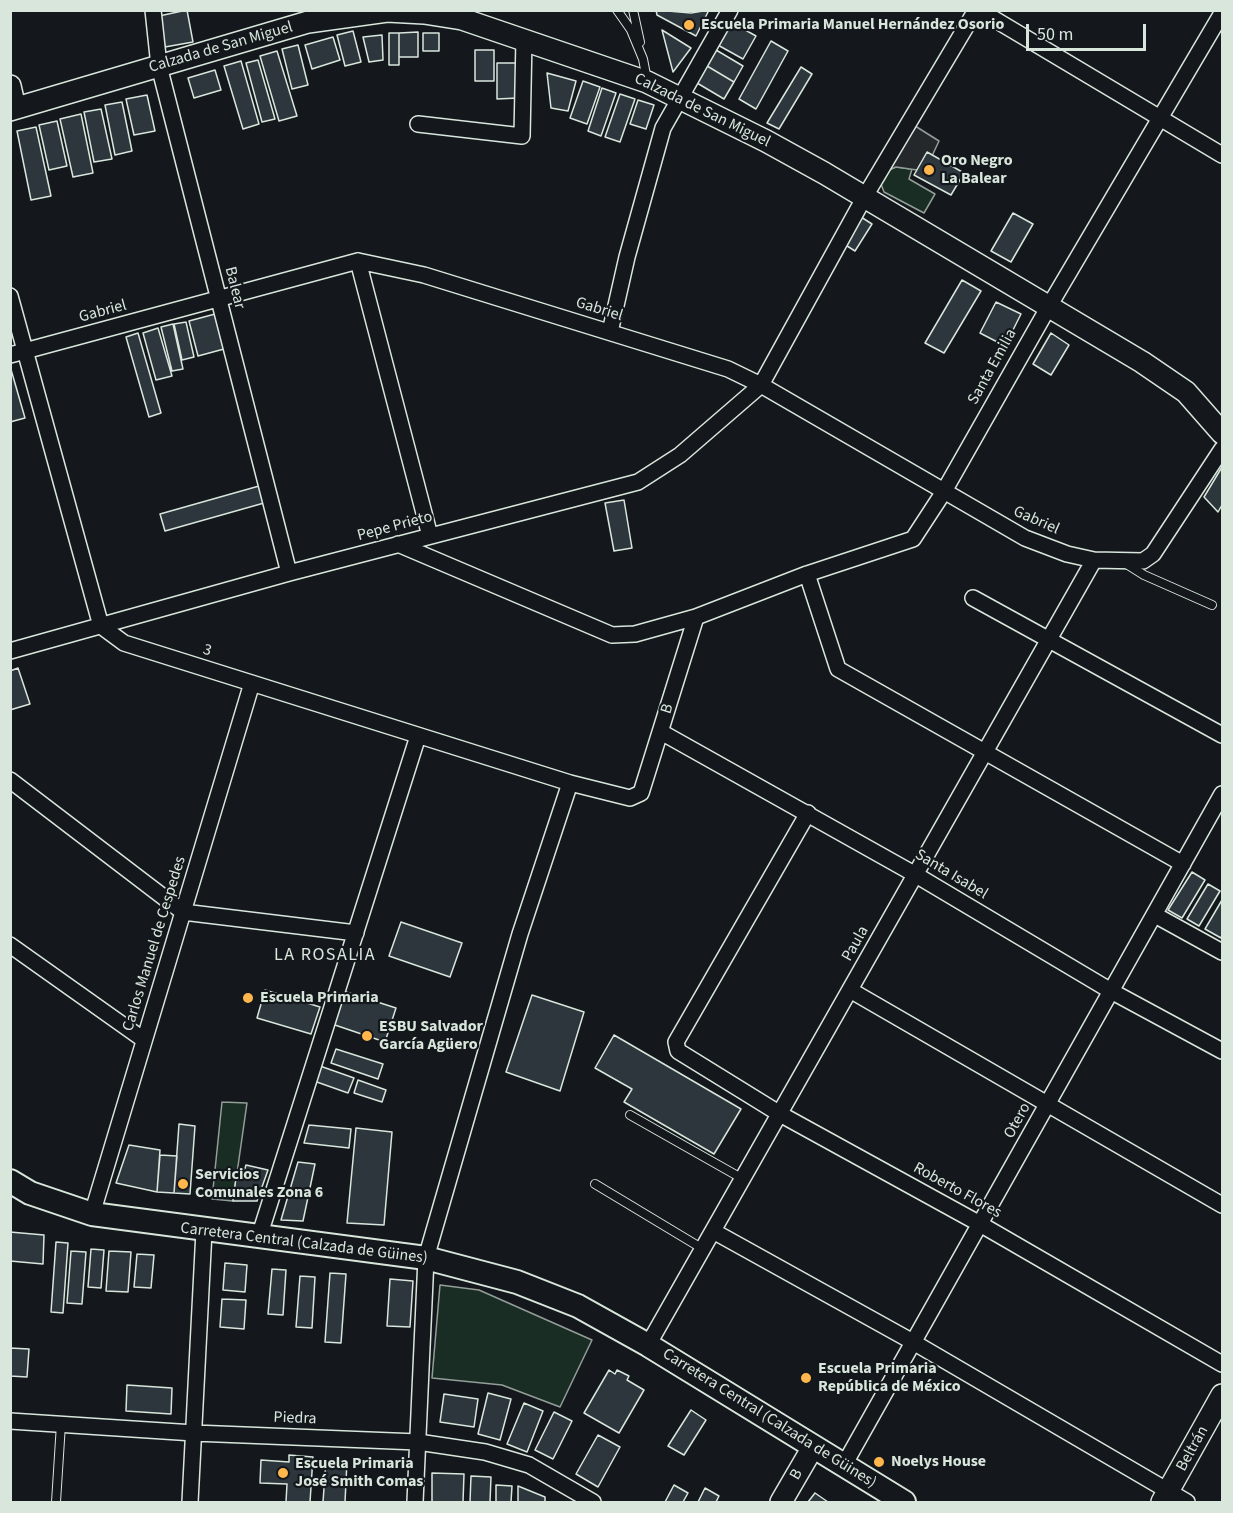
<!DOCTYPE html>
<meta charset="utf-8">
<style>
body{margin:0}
#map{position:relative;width:1233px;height:1513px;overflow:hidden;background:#14181c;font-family:"Source Sans 3",sans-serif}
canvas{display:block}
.frame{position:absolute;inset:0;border:12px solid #d8e6dc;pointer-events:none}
.scale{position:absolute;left:1026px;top:24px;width:120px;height:27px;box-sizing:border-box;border:3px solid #d8e6dc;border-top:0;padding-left:8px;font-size:18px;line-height:21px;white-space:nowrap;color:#d8e6dc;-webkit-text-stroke:4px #14181c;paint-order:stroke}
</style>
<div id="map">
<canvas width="1233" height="1513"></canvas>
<div class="frame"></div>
<div class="scale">50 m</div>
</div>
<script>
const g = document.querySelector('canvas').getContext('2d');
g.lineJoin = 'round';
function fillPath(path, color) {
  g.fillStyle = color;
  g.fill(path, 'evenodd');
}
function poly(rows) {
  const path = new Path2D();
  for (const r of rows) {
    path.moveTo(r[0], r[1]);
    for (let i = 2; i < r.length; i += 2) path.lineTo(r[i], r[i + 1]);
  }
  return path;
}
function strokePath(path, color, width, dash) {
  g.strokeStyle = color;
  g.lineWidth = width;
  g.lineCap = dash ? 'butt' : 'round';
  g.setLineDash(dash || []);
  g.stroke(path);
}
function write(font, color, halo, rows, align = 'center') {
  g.font = font + ' "Source Sans 3",sans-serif';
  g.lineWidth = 4.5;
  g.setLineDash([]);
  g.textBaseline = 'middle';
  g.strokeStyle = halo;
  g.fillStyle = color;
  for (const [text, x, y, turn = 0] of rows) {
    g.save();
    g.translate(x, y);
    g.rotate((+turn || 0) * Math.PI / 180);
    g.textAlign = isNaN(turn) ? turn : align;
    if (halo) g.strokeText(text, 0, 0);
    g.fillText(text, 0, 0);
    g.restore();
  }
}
const green = poly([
 [896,167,912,169,909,179,935,194,924,213,884,192,881,184,886,171,896,167],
 [222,1102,247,1103,233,1201,212,1199,222,1102],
 [440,1285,479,1290,592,1340,560,1407,502,1385,432,1378,440,1285]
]);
fillPath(green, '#1a2d24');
strokePath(green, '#939e99', 1.5);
const parking = poly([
 [912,124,939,141,932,156,917,170,896,167,886,171,912,124]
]);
fillPath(parking, '#24282b');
strokePath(parking, '#939e99', 1.5);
const building = poly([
 [187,10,193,42,165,47,159,16,187,10],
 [656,10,691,13,709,10,696,36,657,15,656,10],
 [729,21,756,36,743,59,716,44,729,21],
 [662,30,691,48,673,72,662,30],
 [353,31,361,62,345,66,337,35,353,31],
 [418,32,418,57,399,57,399,33,418,32],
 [389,33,399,33,399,65,389,65,389,33],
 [423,33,439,33,439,51,423,51,423,33],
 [382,35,383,60,369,62,363,37,382,35],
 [333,37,340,60,312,69,305,45,333,37],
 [771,41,788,51,756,109,739,99,771,41],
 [298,45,308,85,292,89,282,49,298,45],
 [711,47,743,66,734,82,702,63,711,47],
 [475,50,494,50,494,81,475,81,475,50],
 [277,51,297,116,279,121,260,56,277,51],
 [258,60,275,119,262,122,246,63,258,60],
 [241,61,259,124,243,129,224,66,241,61],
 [497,63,518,63,518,98,497,99,497,63],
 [702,63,734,82,724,99,692,80,702,63],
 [801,67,812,74,779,129,767,123,801,67],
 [215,70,221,90,194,98,188,78,215,70],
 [547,73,576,81,568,111,551,108,547,73],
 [583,81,600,87,587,124,570,118,583,81],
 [602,88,616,93,601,136,588,131,602,88],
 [620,94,635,99,620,142,605,137,620,94],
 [147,95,155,131,134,135,126,99,147,95],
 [638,100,654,105,646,129,630,124,638,100],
 [122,102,132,151,115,155,105,105,122,102],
 [101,109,112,159,94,162,84,112,101,109],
 [81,114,93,173,73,177,60,119,81,114],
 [57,121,67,166,49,170,39,125,57,121],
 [36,127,51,196,31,200,17,131,36,127],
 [927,152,964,173,951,195,914,175,927,152],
 [1013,213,1033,224,1011,262,991,251,1013,213],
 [861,217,872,224,855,251,844,244,861,217],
 [962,280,981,291,944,353,925,343,962,280],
 [996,302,1021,314,1005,346,980,333,996,302],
 [215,314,224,349,198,356,189,321,215,314],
 [186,322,194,357,182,360,174,324,186,322],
 [173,324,183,369,172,371,161,327,173,324],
 [158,328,172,376,156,380,143,333,158,328],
 [138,333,161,413,149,417,126,337,138,333],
 [1051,333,1069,345,1051,375,1033,364,1051,333],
 [10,366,25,418,10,422,10,366],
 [1222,467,1222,505,1218,512,1204,497,1222,467],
 [259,486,264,503,165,531,160,514,259,486],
 [624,500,632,548,614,551,605,503,624,500],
 [18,668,30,704,10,710,10,671,18,668],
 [1192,872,1205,880,1182,918,1168,910,1192,872],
 [1208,884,1220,891,1199,926,1187,919,1208,884],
 [1222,900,1222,935,1221,938,1205,929,1222,900],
 [401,922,462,943,450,977,389,956,401,922],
 [265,990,320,1007,311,1034,257,1018,265,990],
 [343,991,396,1008,385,1042,332,1024,343,991],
 [532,995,584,1012,560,1091,506,1072,532,995],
 [614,1035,741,1109,714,1154,624,1102,632,1089,595,1068,614,1035],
 [336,1049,383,1064,378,1079,331,1063,336,1049],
 [320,1066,354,1078,348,1093,314,1081,320,1066],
 [358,1080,386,1090,382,1102,354,1093,358,1080],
 [179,1124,195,1126,190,1194,174,1193,179,1124],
 [309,1125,351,1129,349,1148,304,1143,309,1125],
 [356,1128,392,1132,384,1225,347,1223,356,1128],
 [129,1145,160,1150,157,1192,116,1183,129,1145],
 [160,1155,177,1156,174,1193,157,1192,160,1155],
 [298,1162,315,1164,303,1221,281,1220,298,1162],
 [246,1165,268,1170,257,1201,233,1201,236,1178,242,1178,246,1165],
 [10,1232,44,1235,43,1264,10,1261,10,1232],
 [56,1242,68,1243,63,1313,51,1312,56,1242],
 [91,1249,104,1250,101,1288,88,1287,91,1249],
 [71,1251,86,1252,82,1304,67,1303,71,1251],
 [109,1251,131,1252,128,1292,106,1291,109,1251],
 [137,1254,154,1255,151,1288,134,1287,137,1254],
 [225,1263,247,1265,245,1292,223,1290,225,1263],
 [272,1269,286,1270,283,1315,268,1314,272,1269],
 [330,1273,346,1274,341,1343,325,1342,330,1273],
 [300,1276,315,1277,312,1328,296,1327,300,1276],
 [390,1279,413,1281,410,1327,387,1326,390,1279],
 [222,1299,246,1300,244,1329,220,1327,222,1299],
 [10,1348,29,1349,27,1377,10,1376,10,1348],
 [609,1370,615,1374,617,1370,629,1376,627,1380,644,1390,619,1433,584,1413,609,1370],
 [127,1385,172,1388,171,1414,126,1411,127,1385],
 [488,1393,511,1399,500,1440,478,1434,488,1393],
 [444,1394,478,1399,474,1427,440,1422,444,1394],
 [524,1403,543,1411,527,1452,507,1444,524,1403],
 [691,1410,706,1420,684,1455,668,1446,691,1410],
 [554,1412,572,1421,553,1459,535,1450,554,1412],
 [598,1435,620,1447,598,1487,576,1474,598,1435],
 [289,1455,313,1457,310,1502,286,1502,287,1484,260,1483,261,1460,289,1462,289,1455],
 [326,1460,347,1461,345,1502,323,1502,326,1460],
 [432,1473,464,1474,463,1502,432,1502,432,1473],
 [471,1476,491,1477,490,1502,470,1502,471,1476],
 [496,1485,512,1486,511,1502,496,1502,496,1485],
 [674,1485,688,1493,683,1502,665,1502,674,1485],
 [518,1486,545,1497,545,1502,518,1502,518,1486],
 [705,1488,719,1496,716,1502,698,1502,705,1488],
 [815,1493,828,1502,808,1502,815,1493]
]);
fillPath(building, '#2c363c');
strokePath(building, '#d8e6dc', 1.5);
const lane = poly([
 [617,10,631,30,643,59,647,80],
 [633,10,640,42],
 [1125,563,1144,575,1212,605],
 [630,1115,743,1179],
 [595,1184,703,1249],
 [56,1502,61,1424]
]);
const street = poly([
 [153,10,159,66,289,573],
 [979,10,1222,155],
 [418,124,522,136,524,39],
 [358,261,430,536],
 [10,296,101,626,124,643,570,783,630,798,641,793,696,617],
 [610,332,627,257,663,128,730,10],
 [10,355,358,261,424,275,728,369,761,385,1025,538,1067,554,1094,560,1143,561,1153,554,1222,449],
 [398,544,612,635,635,634,696,617,807,574,913,539,943,493,1048,308,1222,13],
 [807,574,838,669,1183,864],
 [973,598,1222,735],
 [10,651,289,573,638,482,680,455,761,385,864,198,976,10],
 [661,732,916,875,1111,991,1222,1051],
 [10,780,183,912,356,933],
 [808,813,676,1042,678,1051,780,1114,980,1224,1222,1364],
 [1155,915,1222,952],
 [10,945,144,1040],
 [850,990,1222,1205],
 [92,1214,252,683],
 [713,1231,913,1342,1187,1502],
 [259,1237,418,736],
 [648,1345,1094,560],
 [10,1421,194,1433,418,1442,485,1452,529,1465,593,1502],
 [844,1465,1222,794],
 [190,1502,204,1231],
 [415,1502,426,1258,520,934,570,783]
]);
const secondary = poly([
 [10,86,15,108],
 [10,110,308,22,387,11,424,13,462,19,647,82,766,141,824,173,1142,362,1186,392,1222,433],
 [781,1502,813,1447],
 [1162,1502,1222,1395]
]);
const primary = poly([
 [10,1181,30,1193,92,1214,426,1258,517,1282,578,1306,648,1345,904,1502]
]);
strokePath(lane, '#d8e6dc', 10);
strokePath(street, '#d8e6dc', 18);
strokePath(secondary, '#d8e6dc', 24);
strokePath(primary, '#d8e6dc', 26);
strokePath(lane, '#14181c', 8);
strokePath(street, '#14181c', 15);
strokePath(secondary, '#14181c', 21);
strokePath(primary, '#14181c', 22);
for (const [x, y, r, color] of [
 [689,25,6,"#ffb74d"],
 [929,170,6,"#ffb74d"],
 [248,998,6,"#ffb74d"],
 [367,1036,6,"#ffb74d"],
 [183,1184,6,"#ffb74d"],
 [806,1378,6,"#ffb74d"],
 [879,1462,6,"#ffb74d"],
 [283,1473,6,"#ffb74d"]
]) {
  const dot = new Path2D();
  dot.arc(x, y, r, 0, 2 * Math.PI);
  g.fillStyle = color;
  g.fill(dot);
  strokePath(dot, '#14181c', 2);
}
write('bold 16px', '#d8e6dc', '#14181c', [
 ["Escuela Primaria Manuel Hernández Osorio",701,25],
 ["Oro Negro",941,161],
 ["La Balear",941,179],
 ["Escuela Primaria",260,998],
 ["ESBU Salvador",379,1027],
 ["García Agüero",379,1045],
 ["Servicios",195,1175],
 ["Comunales Zona 6",195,1193],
 ["Escuela Primaria",818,1369],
 ["República de México",818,1387],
 ["Noelys House",891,1462],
 ["Escuela Primaria",295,1464],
 ["José Smith Comas",295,1482]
], 'left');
write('16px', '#d8e6dc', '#14181c', [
 ["Calzada de San Miguel",221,48,-16],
 ["Calzada de San Miguel",702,111,26],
 ["Balear",234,288,76],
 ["Gabriel",599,310,17],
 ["Gabriel",103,312,-15],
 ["Santa Emilia",993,367,-61],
 ["Gabriel",1036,521,24],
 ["Pepe Prieto",395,527,-15],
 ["3",207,651,17],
 ["B",668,709,-73],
 ["Santa Isabel",951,875,31],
 ["Carlos Manuel de Cespedes",155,944,-73],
 ["Paula",856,944,-60],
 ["Otero",1018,1121,-61],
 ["Roberto Flores",957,1191,29],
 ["Carretera Central (Calzada de Güines)",304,1244,7],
 ["Piedra",295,1419,2],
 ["Carretera Central (Calzada de Güines)",769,1419,32],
 ["Beltrán",1193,1449,-61],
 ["B",797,1475,-60]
]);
g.letterSpacing = '1.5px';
write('18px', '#d8e6dc', '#14181c', [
 ["LA ROSALIA",325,956]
]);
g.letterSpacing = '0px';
</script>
